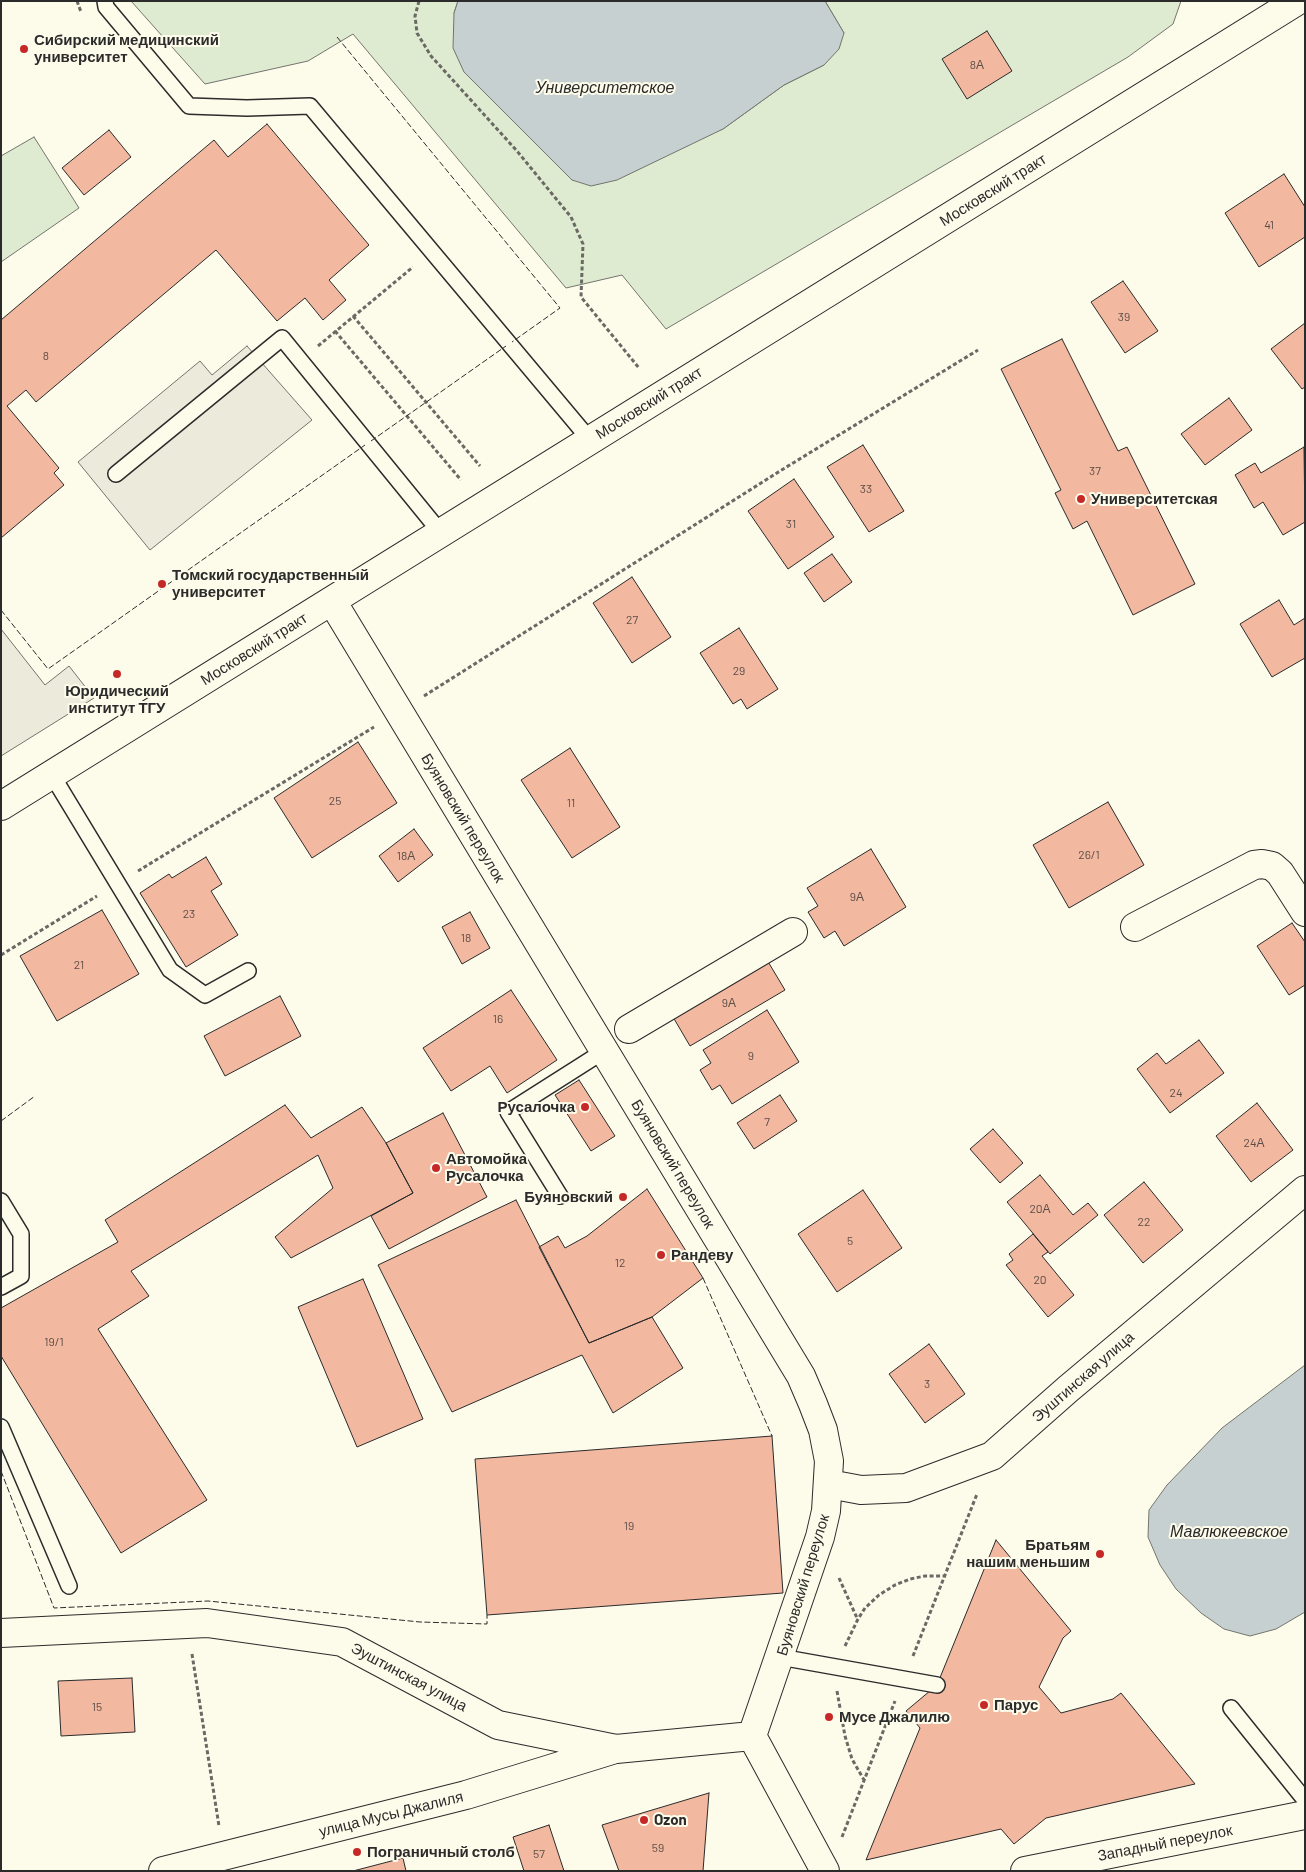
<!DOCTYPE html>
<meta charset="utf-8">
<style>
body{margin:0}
#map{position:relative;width:1306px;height:1872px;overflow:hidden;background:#fdfbea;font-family:Barlow,sans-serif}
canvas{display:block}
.frame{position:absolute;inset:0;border:2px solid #2b2b2b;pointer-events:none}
</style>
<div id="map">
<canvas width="1306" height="1872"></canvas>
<div class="frame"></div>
</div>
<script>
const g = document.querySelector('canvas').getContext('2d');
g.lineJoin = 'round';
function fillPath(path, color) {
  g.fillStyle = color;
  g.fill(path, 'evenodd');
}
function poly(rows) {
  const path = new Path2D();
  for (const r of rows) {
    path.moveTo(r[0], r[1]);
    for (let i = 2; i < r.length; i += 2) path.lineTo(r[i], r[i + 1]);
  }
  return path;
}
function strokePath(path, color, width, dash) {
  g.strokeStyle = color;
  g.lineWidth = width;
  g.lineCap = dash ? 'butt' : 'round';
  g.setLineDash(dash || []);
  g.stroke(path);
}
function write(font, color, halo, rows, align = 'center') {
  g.font = font + ' Barlow,sans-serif';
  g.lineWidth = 4;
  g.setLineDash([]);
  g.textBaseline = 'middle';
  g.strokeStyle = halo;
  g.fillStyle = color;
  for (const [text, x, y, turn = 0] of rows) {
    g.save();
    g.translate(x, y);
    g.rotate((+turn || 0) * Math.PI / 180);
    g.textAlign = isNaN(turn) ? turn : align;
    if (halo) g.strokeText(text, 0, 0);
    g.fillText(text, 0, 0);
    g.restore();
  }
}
const green = poly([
 [131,1,458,1,454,13,520,127,572,180,723,129,784,85,824,65,844,33,825,1,1181,1,1173,24,1128,57,666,329,622,275,566,288,353,34,308,61,205,84,131,1],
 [34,137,79,208,1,262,1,156,34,137]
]);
fillPath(green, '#deebd1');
strokePath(green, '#74746e', 1);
const parking = poly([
 [247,346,312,420,150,550,78,462,200,361,212,375,247,346],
 [1,629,45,685,69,666,94,698,1,756,1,629]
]);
fillPath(parking, '#eceadb');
strokePath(parking, '#74746e', 1);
const water = poly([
 [458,1,825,1,844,33,839,49,824,65,784,85,723,129,617,180,591,186,572,180,464,72,453,48,454,13,458,1],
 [1305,1365,1305,1612,1276,1629,1250,1636,1224,1629,1201,1613,1176,1589,1160,1565,1148,1537,1149,1510,1167,1485,1222,1428,1305,1365]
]);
fillPath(water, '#c7d0d0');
strokePath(water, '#74746e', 1);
const building = poly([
 [987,31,1012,71,967,99,942,59,987,31],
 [267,124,369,245,329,280,346,300,323,320,305,298,277,321,216,250,36,402,26,390,7,406,59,468,54,473,64,485,1,538,1,320,214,140,228,157,267,124],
 [109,130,131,157,84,195,62,168,109,130],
 [1284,174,1305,207,1305,237,1259,267,1225,213,1284,174],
 [1123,281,1158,331,1125,353,1091,302,1123,281],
 [1305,323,1305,387,1302,389,1271,349,1305,323],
 [1062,339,1118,451,1127,447,1195,584,1133,615,1087,521,1073,529,1055,493,1061,490,1001,369,1062,339],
 [1229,398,1252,430,1205,465,1181,434,1229,398],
 [863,445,904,511,869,532,827,467,863,445],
 [1304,447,1305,522,1283,535,1263,502,1254,508,1235,475,1255,463,1261,473,1304,447],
 [794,479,834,537,788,569,748,511,794,479],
 [832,554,852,582,824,602,804,573,832,554],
 [632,577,671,637,632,663,593,603,632,577],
 [1279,600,1294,625,1305,618,1305,658,1272,677,1240,624,1279,600],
 [739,628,778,689,747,709,741,699,733,704,700,653,739,628],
 [358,742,397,803,312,858,274,798,358,742],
 [570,748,620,827,572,858,521,780,570,748],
 [1108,802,1144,865,1069,908,1033,845,1108,802],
 [414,829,433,855,398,882,379,856,414,829],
 [871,849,906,907,844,946,835,931,824,938,808,912,818,906,807,888,871,849],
 [206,857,222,884,211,891,238,935,186,967,140,893,169,874,172,878,206,857],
 [102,910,139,974,57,1021,20,956,102,910],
 [470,912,490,948,462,964,442,927,470,912],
 [1292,923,1305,942,1305,985,1289,995,1257,946,1292,923],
 [767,960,785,990,690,1046,673,1017,767,960],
 [511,990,557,1060,507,1093,490,1066,451,1091,423,1048,511,990],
 [280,996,301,1036,225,1076,204,1036,280,996],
 [767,1010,799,1062,732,1104,720,1085,712,1090,700,1070,711,1063,703,1050,767,1010],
 [1199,1040,1224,1073,1170,1113,1137,1069,1157,1053,1166,1064,1199,1040],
 [579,1080,615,1136,591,1151,555,1095,579,1080],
 [780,1095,797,1121,754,1149,737,1123,780,1095],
 [1257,1103,1293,1150,1251,1182,1216,1136,1257,1103],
 [285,1105,311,1138,362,1107,386,1143,413,1193,291,1258,275,1237,333,1188,318,1155,131,1271,149,1296,98,1329,207,1500,121,1553,1,1356,1,1308,118,1242,105,1220,285,1105],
 [443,1113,487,1197,389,1249,371,1216,413,1193,386,1143,443,1113],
 [993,1129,1023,1163,1000,1183,970,1149,993,1129],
 [1040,1175,1073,1215,1088,1203,1098,1215,1050,1254,1007,1202,1040,1175],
 [1144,1182,1183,1230,1143,1263,1104,1215,1144,1182],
 [647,1189,703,1278,652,1317,589,1343,539,1247,558,1236,565,1248,587,1236,647,1189],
 [863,1190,902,1248,837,1292,798,1234,863,1190],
 [516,1200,589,1343,652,1317,683,1368,613,1413,582,1355,452,1412,378,1265,516,1200],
 [1033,1234,1048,1252,1042,1256,1074,1295,1048,1317,1006,1265,1013,1260,1009,1254,1033,1234],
 [363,1279,423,1419,357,1447,298,1307,363,1279],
 [929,1344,965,1394,925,1423,889,1374,929,1344],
 [772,1436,783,1593,487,1615,475,1459,772,1436],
 [996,1540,1071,1631,1063,1638,1039,1687,1061,1713,1113,1699,1121,1693,1195,1784,1046,1818,1014,1844,1001,1829,866,1860,920,1728,906,1711,937,1685,996,1540],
 [132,1678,135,1732,61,1736,58,1681,132,1678],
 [709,1793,703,1871,619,1871,602,1825,709,1793],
 [549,1825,564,1871,524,1871,513,1837,549,1825],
 [403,1858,406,1871,353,1871,403,1858]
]);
fillPath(building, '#f2b8a0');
strokePath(building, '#2b2b2b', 1);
const lane = poly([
 [105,1,106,7,189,106,247,108,310,106,590,440],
 [116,474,282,338,441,533],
 [52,775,170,970,205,995,248,971],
 [560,1196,508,1112,604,1051],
 [1,1201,21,1234,21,1276,1,1287],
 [1,1427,69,1586],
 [780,1657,937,1685],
 [1231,1708,1305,1800]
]);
const street = poly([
 [332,601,801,1376,813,1404,823,1430,829,1461,826,1511,820,1537,752,1736,825,1871],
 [1135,927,1254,865,1262,864,1272,866,1280,873,1305,912],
 [629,1029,793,932],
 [829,1484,861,1490,906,1488,992,1456,1068,1389,1305,1190],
 [1,1633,207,1623,342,1642,498,1725,616,1749,752,1736],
 [163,1871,466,1795,612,1750],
 [1025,1871,1305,1815]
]);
const secondary = poly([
 [1,806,1297,1]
]);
strokePath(lane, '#2b2b2b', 18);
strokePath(street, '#2b2b2b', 30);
strokePath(secondary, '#2b2b2b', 30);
strokePath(poly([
 [77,1,81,12],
 [419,1,415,16,417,33,431,56,517,151,571,217,583,244,581,297,639,368],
 [353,316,480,466],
 [335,331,461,480],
 [318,346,413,267],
 [424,696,780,471,978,350],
 [138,871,374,727],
 [1,955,97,896],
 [839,1578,857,1618],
 [845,1646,858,1619,865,1608,879,1595,895,1585,910,1579,925,1576,946,1576],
 [192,1654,219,1826],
 [913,1656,977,1494],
 [837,1691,845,1736,852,1759,864,1780],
 [842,1837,895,1701]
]), '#6a6964', 3, [4, 2.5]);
strokePath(lane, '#fdfbea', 15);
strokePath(street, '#fdfbea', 28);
strokePath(secondary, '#fdfbea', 28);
strokePath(poly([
 [337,37,560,308,512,342],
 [371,441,506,346],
 [1,610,48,669,365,445],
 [1,1121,35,1096],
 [703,1278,772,1436],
 [1,1471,54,1608,208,1601,420,1622,487,1624,487,1615]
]), '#2b2b2b', 1, [6, 2.5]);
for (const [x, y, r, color] of [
 [24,49,5,"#c62828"],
 [1081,499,5,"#c62828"],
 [162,584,5,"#c62828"],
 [117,674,5,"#c62828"],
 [585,1107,5,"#c62828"],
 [436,1168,5,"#c62828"],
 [623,1197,5,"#c62828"],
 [661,1255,5,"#c62828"],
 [1100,1554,5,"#c62828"],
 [984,1705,5,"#c62828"],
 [829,1717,5,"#c62828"],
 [644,1820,5,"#c62828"],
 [357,1852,5,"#c62828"]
]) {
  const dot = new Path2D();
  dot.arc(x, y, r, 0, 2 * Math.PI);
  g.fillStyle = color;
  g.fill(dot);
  strokePath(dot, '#fdfbea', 2);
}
write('12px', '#5d4e48', null, [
 ["8А",977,65],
 ["41",1269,225],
 ["39",1124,317],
 ["8",46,356],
 ["37",1095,471],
 ["33",866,489],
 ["31",791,524],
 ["27",632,620],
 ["29",739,671],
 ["25",335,801],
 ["11",571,803],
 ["26/1",1089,855],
 ["18А",406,856],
 ["9А",857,897],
 ["23",189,914],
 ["18",466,938],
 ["21",79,965],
 ["9А",729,1003],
 ["16",498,1019],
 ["9",751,1056],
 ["24",1176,1093],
 ["7",767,1122],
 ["24А",1254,1143],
 ["20А",1040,1209],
 ["22",1144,1222],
 ["5",850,1241],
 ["12",620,1263],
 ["20",1040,1280],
 ["19/1",54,1342],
 ["3",927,1384],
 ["19",629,1526],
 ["15",97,1707],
 ["59",658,1848],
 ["57",539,1854]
]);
write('bold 15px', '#2b2b2b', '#fdfbea', [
 ["Сибирский медицинский",34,40],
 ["университет",34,57],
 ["Университетская",1091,499],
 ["Томский государственный",172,575],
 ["университет",172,592],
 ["Юридический",117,691,"center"],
 ["институт ТГУ",117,708,"center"],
 ["Русалочка",575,1107,"right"],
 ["Автомойка",446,1159],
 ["Русалочка",446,1176],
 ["Буяновский",613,1197,"right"],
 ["Рандеву",671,1255],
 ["Братьям",1090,1545,"right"],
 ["нашим меньшим",1090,1562,"right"],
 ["Парус",994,1705],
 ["Мусе Джалилю",839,1717],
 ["Ozon",654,1820],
 ["Пограничный столб",367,1852]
], 'left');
write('15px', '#2b2b2b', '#fdfbea', [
 ["Московский тракт",993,190,-32],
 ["Московский тракт",649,403,-32],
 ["Московский тракт",254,649,-32],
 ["Буяновский переулок",463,818,59],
 ["Буяновский переулок",673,1164,59],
 ["Эуштинская улица",1083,1377,-41],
 ["Буяновский переулок",803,1585,-73],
 ["Эуштинская улица",409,1677,28],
 ["улица Мусы Джалиля",391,1814,-14],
 ["Западный переулок",1165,1843,-11]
]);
write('italic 16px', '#2b2b2b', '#fdfbea', [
 ["Университетское",605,88],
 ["Мавлюкеевское",1229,1532]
]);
</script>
